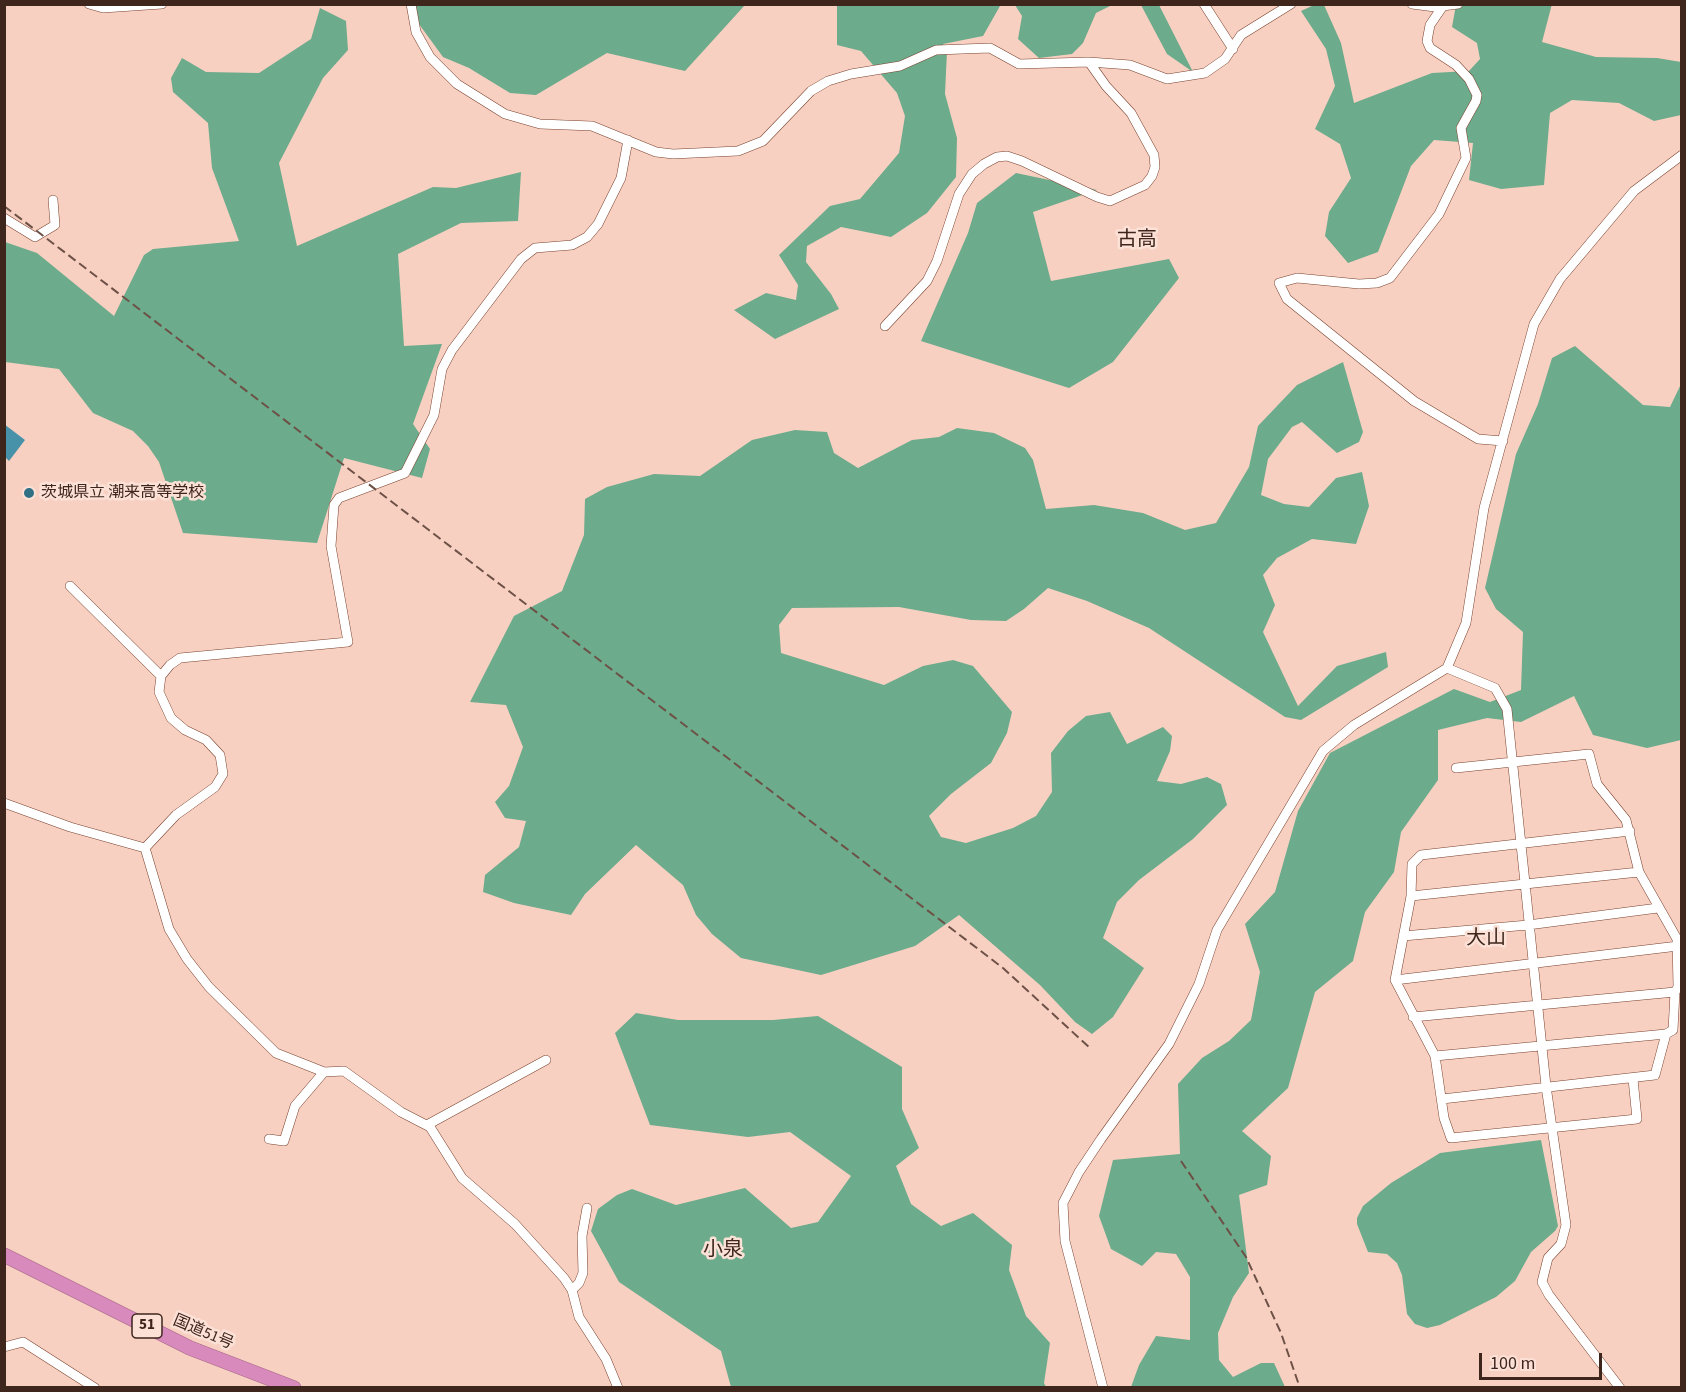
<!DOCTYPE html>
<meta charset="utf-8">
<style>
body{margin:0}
#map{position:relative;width:1686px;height:1392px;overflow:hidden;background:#f8d0c2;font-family:"Source Sans 3",sans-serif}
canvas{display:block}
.frame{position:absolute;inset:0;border:6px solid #3e261c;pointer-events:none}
.scale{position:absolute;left:1479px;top:1353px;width:123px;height:27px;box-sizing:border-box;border:3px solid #3e261c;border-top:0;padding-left:8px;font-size:18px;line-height:21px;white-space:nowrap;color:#3e261c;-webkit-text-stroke:4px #fce1d7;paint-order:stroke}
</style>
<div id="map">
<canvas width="1686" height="1392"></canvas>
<div class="frame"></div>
<div class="scale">100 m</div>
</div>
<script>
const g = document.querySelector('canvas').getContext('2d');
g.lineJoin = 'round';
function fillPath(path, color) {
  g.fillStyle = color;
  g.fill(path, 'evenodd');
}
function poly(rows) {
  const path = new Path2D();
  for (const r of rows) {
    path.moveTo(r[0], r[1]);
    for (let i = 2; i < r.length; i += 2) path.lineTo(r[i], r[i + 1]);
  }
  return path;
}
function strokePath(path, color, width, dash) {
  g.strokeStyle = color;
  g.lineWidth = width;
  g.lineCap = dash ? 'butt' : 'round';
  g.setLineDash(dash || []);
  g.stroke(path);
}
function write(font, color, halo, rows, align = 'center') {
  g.font = font + ' "Source Sans 3","Noto Sans JP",sans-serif';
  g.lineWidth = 5;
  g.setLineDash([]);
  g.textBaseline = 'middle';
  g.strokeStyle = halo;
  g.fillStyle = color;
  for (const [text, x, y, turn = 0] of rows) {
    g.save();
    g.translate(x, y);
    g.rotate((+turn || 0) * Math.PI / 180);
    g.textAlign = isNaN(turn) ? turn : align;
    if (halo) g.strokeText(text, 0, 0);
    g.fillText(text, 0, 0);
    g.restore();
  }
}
fillPath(poly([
 [416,4,745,5,685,71,607,53,536,95,510,93,469,68,443,57,416,20],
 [1552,4,1542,42,1596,57,1657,58,1681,62,1681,115,1654,121,1619,103,1572,100,1550,113,1544,185,1501,189,1469,180,1473,143,1434,140,1411,166,1378,252,1348,263,1325,236,1329,212,1351,178,1340,144,1315,129,1335,86,1326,49,1301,11,1314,5,1324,5,1341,43,1354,103,1432,73,1469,71,1480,59,1477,43,1452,27,1456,5],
 [837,5,1000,6,983,36,943,44,947,51,945,94,957,138,956,177,927,213,891,237,841,227,807,246,806,262,831,294,839,309,775,339,734,310,766,293,796,300,798,285,779,255,830,206,860,199,899,153,905,116,897,93,861,51,837,45],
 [1015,5,1112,5,1096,13,1083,43,1072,54,1039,58,1018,39,1022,16],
 [1141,5,1159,5,1193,72,1167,54],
 [320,8,346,21,348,50,323,78,279,163,297,246,433,187,456,188,521,172,518,221,461,223,398,254,404,346,442,344,413,424,430,449,422,478,344,458,317,543,183,533,159,462,148,446,133,431,93,413,59,369,5,362,5,242,37,253,114,316,144,255,153,249,239,241,212,168,208,123,173,92,171,78,182,58,206,72,259,73,311,39],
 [1016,173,1097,190,1033,212,1051,281,1169,259,1179,278,1113,362,1069,388,921,341,968,233,977,203],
 [1575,346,1643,405,1670,407,1681,384,1681,740,1647,748,1593,735,1574,696,1521,722,1487,718,1438,730,1438,780,1401,832,1394,872,1365,912,1353,961,1315,992,1288,1088,1242,1131,1271,1156,1267,1185,1239,1195,1249,1273,1233,1297,1218,1333,1219,1360,1233,1377,1261,1363,1274,1363,1285,1387,1131,1387,1139,1365,1156,1336,1190,1340,1190,1277,1176,1254,1156,1252,1142,1266,1111,1249,1099,1216,1113,1160,1180,1154,1178,1084,1202,1058,1229,1041,1251,1020,1260,972,1245,924,1275,892,1298,811,1330,753,1454,689,1490,702,1521,690,1523,632,1496,609,1485,588,1516,454,1538,404,1552,358],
 [1343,362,1363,432,1359,442,1337,453,1302,422,1292,427,1268,459,1261,495,1284,504,1309,507,1336,478,1362,472,1369,506,1356,544,1312,539,1277,558,1263,575,1275,605,1263,632,1298,706,1337,666,1386,652,1388,667,1301,720,1285,717,1149,628,1087,601,1048,588,1024,609,1006,621,971,620,899,607,792,608,779,625,781,653,884,685,923,666,953,660,973,666,1012,712,1007,733,991,763,951,794,929,816,941,837,966,843,1013,828,1036,816,1052,792,1051,753,1068,731,1086,716,1110,712,1127,744,1163,727,1172,736,1170,751,1157,781,1181,784,1207,777,1221,784,1227,805,1193,839,1139,880,1117,902,1103,938,1144,968,1113,1017,1092,1034,1075,1022,1040,985,959,915,915,946,821,975,741,958,712,934,696,915,683,885,636,845,585,894,571,915,514,903,483,892,485,875,519,847,526,821,505,818,495,802,509,786,523,747,506,705,470,702,514,616,562,591,584,535,585,499,607,487,654,474,700,476,752,440,795,430,827,432,834,453,858,468,912,440,939,437,957,428,994,433,1025,448,1033,460,1046,509,1094,505,1143,513,1185,530,1216,523,1249,467,1258,426,1297,385],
 [636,1013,678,1020,773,1020,818,1016,902,1067,902,1109,919,1148,896,1166,911,1204,941,1226,973,1213,1012,1245,1009,1270,1026,1316,1050,1343,1044,1383,1046,1387,731,1387,721,1351,619,1282,591,1231,598,1209,617,1195,632,1189,676,1205,745,1188,791,1228,818,1222,851,1176,790,1132,748,1137,650,1125,615,1033],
 [1541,1140,1558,1226,1555,1231,1531,1252,1515,1281,1496,1297,1440,1325,1427,1328,1415,1324,1407,1314,1402,1275,1397,1263,1387,1254,1368,1252,1357,1224,1357,1218,1363,1206,1391,1183,1440,1153]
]), '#6cab8b');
fillPath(poly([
 [4,424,25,440,9,461,5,457]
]), '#4892a9');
const minor = poly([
 [89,4,103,8,162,4],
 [411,4,416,32,430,57,457,84,505,114,540,124,592,126,656,152,673,154,738,151,763,141,811,91,828,81,851,74,900,66,936,50,990,48,1019,64,1089,62,1130,65,1167,79,1205,73,1225,59,1241,35,1291,4],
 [1204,4,1233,49],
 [1412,4,1435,7,1458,4],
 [1443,6,1430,25,1427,41,1430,48,1456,65,1469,79,1477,95,1476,101,1461,128,1466,158,1439,214,1390,278,1377,283,1359,284,1297,278,1279,283,1287,299,1414,401,1478,439,1503,441],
 [4,218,35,237,55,225,53,200],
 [885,326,927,281,937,261,959,194,972,174,984,164,997,157,1007,156,1022,161,1097,197,1110,201,1145,185,1152,176,1155,167,1154,155,1131,113,1106,86,1089,62],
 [70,586,161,676],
 [1447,668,1495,688,1507,709,1546,1086,1566,1225,1561,1244,1548,1258,1542,1282,1549,1295,1620,1388],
 [4,803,70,827,145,848,169,929,187,959,209,987,276,1053,324,1072,344,1071,401,1112,430,1127,462,1178,515,1224,564,1278,572,1290,579,1317,606,1359,618,1388],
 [1630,831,1421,855,1412,864,1411,896,1395,980,1435,1056,1444,1118,1451,1138,1637,1119,1633,1079],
 [145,848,176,815,215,787,223,774,220,755,206,740,185,730,171,718,159,692,161,676,170,665,180,658,348,642,331,546,334,505,339,498,405,473,434,415,442,369,452,350,521,259,535,248,572,245,587,237,598,224,621,178,628,140],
 [1411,896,1639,872],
 [1403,936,1528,925,1658,908],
 [1395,980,1678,946],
 [1413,1017,1675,992],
 [1435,1056,1666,1034],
 [1442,1099,1655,1075,1666,1034,1673,1030,1675,992,1678,987,1677,939,1639,872,1626,820,1597,784,1589,754,1456,768],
 [427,1125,546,1060],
 [269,1139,284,1141,295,1106,324,1072],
 [572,1290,579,1283,583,1273,582,1236,587,1208],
 [4,1347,23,1342,95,1388],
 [1103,1388,1065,1241,1063,1203,1079,1172,1101,1139,1169,1044,1199,984,1217,930,1323,751,1354,725,1447,668,1466,623,1484,508,1534,324,1560,279,1634,191,1682,155]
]);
const highway = poly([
 [4,1255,190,1348,294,1388]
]);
strokePath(minor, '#79422d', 10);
strokePath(highway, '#a36785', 15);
strokePath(minor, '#fff', 9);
strokePath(highway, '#d98abd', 14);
strokePath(poly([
 [4,206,1003,968,1091,1049],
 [1181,1161,1246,1257,1281,1333,1300,1388]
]), '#6d5146', 2, [9, 4.5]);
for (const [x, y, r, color] of [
 [29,493,6,"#2f7084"]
]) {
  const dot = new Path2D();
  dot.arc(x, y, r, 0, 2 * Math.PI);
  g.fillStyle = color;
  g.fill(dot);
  strokePath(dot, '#fce1d7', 2);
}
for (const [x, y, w] of [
 [147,1326,30]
]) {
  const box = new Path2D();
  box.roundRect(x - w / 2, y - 12, w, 24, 4.5);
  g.fillStyle = '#fce1d7';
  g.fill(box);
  strokePath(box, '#3e261c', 1.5);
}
write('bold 15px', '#3e261c', null, [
 ["51",147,1326]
]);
write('16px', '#3e261c', '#fce1d7', [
 ["茨城県立 潮来高等学校",41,493]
], 'left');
write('16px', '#3e261c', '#fce1d7', [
 ["国道51号",203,1333,23]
]);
write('20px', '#3e261c', '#fce1d7', [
 ["古高",1137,241],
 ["大山",1486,940],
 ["小泉",723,1251]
]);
</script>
